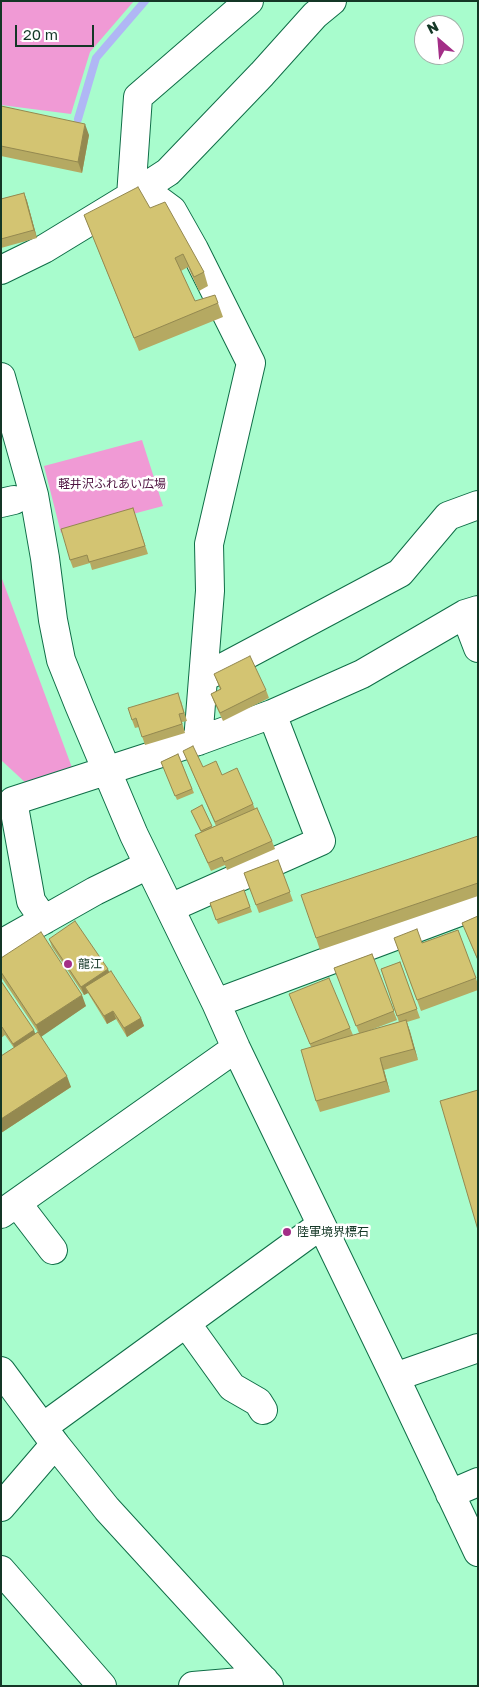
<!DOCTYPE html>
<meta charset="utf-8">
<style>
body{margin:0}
#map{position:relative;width:479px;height:1687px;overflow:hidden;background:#a8fccd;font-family:"Golos Text",sans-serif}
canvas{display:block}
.frame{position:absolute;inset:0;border:2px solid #143726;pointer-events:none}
.north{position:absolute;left:414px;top:15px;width:50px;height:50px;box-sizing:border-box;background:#fff;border:1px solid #a1afa8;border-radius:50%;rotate:333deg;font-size:14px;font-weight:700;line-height:20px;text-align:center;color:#143726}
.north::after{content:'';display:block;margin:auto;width:18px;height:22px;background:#a32e87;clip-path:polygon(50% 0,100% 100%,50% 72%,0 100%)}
.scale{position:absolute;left:15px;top:25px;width:79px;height:22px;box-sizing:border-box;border:2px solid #143726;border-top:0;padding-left:6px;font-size:15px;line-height:18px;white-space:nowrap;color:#143726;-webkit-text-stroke:4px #fff;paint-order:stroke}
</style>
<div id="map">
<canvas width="479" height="1687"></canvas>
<div class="frame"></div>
<div class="north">N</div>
<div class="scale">20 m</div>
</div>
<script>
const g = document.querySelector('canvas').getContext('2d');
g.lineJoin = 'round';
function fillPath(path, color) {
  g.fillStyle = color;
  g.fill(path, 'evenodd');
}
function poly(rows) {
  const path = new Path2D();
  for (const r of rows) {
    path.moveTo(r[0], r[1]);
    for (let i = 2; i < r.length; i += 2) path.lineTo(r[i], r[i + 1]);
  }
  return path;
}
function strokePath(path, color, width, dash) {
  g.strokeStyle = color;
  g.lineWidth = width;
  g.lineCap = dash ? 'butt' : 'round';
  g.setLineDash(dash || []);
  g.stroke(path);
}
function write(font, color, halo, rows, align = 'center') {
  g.font = font + ' "Golos Text","Noto Sans JP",sans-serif';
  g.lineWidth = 5;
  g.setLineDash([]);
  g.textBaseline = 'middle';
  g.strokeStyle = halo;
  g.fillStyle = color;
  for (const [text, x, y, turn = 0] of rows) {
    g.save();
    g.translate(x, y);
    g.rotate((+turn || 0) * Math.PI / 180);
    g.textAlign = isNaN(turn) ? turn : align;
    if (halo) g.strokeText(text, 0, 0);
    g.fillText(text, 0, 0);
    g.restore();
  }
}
fillPath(poly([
 [1,1,134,1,90,52,71,114,1,105],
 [142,440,163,506,61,533,44,466],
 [1,576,74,773,28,785,1,760]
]), '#f09ad5');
strokePath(poly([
 [78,119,96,58,145,1]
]), '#b0b7f5', 8);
const minor = poly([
 [1,270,44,249,131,196,168,172,262,74,315,15,332,1],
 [1,377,34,495,45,558,53,620,61,660,79,705,134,835,216,1003,236,1048,395,1377,478,1552],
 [1,503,14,500],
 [465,614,478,648],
 [203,678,400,573,448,516,478,505],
 [198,741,210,591,209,544,251,363,194,249,172,210,153,196,131,196,138,97,249,1],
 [170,908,321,841,272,714],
 [44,920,31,901,13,801,198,741,272,714,362,674,465,614,478,610],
 [1,944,95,891,148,865],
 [216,1003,478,905],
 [17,1203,53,1250],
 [1,1214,236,1048],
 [186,1323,232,1387,258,1402,263,1410],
 [1,1371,55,1444,107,1509,269,1686],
 [395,1377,478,1348],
 [43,1427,321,1225],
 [450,1494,478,1482],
 [1,1507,55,1444],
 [1,1570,102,1686],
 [193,1686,264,1680]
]);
strokePath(minor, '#0f6e47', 30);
strokePath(minor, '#fff', 28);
fillPath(poly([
 [1,106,89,135,82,173,1,156],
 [24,193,27,201,37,238,1,248,1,199],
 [150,208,204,272,208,286,199,291,188,267,181,271,195,301,218,303,223,317,139,351,84,215],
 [133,508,148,554,92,570,90,563,73,568,70,560],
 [214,674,266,690,269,698,223,721,214,702,211,694,220,689],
 [181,701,187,721,182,722,185,733,145,745,139,727,135,728,132,720],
 [183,751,203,767,222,775,253,804,255,809,272,841,275,849,227,870,225,865,211,871,195,835,201,832,191,811,202,805,212,827,216,826],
 [178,754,194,793,177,800,161,762],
 [478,836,478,896,320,950,316,938],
 [278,860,293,901,259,913,244,873],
 [244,890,252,912,218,924,210,903],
 [478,916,478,961,462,923],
 [458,930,478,984,478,990,421,1011,394,938,422,943],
 [49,939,109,972,141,1018,144,1026,127,1037,116,1019,107,1024,88,993,84,995,52,947],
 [372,954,397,1020,368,1031,399,1022,381,969,400,962,420,1018,407,1022,418,1060,384,1070,390,1092,320,1112,316,1101,311,1047,289,994,350,1028,353,1035,359,1033,334,968],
 [1,958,86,1006,41,1036,71,1087,1,1133,1,1056,14,1048,5,1035,1,1038,1,981,35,1034,38,1032,1,977]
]), '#b5a962');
fillPath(poly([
 [85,124,89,135,82,173,78,162],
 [24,193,27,201,37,238,34,230],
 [108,969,111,977,85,987,88,993,84,995,81,987],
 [82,995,86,1006,41,1037,36,1025],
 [113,1011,116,1019,107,1024,104,1016],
 [141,1018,144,1026,127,1037,124,1028],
 [406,1020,410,1031,418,1060,414,1049],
 [34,1030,37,1039,16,1052,13,1044],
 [380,1058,384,1070,390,1092,386,1081],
 [67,1076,71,1087,1,1133,1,1119]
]), '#948950');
const building = poly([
 [1,106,85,124,78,162,1,146,1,106],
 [138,187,150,208,165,202,204,272,194,277,183,254,175,258,195,301,215,295,218,303,134,338,84,215,138,187],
 [24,193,34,230,1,239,1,199,24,193],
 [133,508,145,546,89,562,87,555,70,560,61,529,133,508],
 [250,656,266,690,220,713,211,694,221,689,214,674,250,656],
 [178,693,184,713,179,714,182,724,142,737,136,718,132,720,128,708,178,693],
 [193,746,203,767,216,761,222,775,237,768,253,804,215,822,183,751,193,746],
 [178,754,192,789,175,796,161,762,178,754],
 [202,805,212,826,201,831,191,811,202,805],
 [257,808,272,841,224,862,222,857,208,863,195,835,257,808],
 [478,836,478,883,316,938,301,895,478,836],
 [278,860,290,892,256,905,244,873,278,860],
 [244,890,250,907,216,920,210,903,244,890],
 [478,916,478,960,462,923,478,916],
 [75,921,108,969,81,987,49,939,75,921],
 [417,929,422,943,458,930,476,978,417,1000,394,938,417,929],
 [41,932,82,995,36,1025,1,972,1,958,41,932],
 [372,954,394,1011,356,1026,334,968,372,954],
 [400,962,417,1009,397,1016,381,969,400,962],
 [111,971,141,1018,124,1028,113,1011,104,1016,85,987,111,971],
 [329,978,350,1028,310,1044,289,994,329,978],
 [1,981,34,1030,13,1044,2,1027,1,1028,1,981],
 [406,1020,414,1049,380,1058,386,1081,316,1101,301,1050,406,1020],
 [38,1032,67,1076,1,1119,1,1056,38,1032],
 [478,1090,478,1230,440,1101,478,1090]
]);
fillPath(building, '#d3c472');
strokePath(building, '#948950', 1);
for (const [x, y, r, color] of [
 [68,964,5,"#a32e87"],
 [287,1232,5,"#a32e87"]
]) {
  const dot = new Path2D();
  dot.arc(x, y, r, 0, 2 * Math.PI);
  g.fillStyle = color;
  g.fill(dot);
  strokePath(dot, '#fff', 2);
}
write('12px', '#4e1240', '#fff', [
 ["軽井沢ふれあい広場",112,484]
]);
write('12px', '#143726', '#fff', [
 ["龍江",78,964],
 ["陸軍境界標石",297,1232]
], 'left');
</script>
